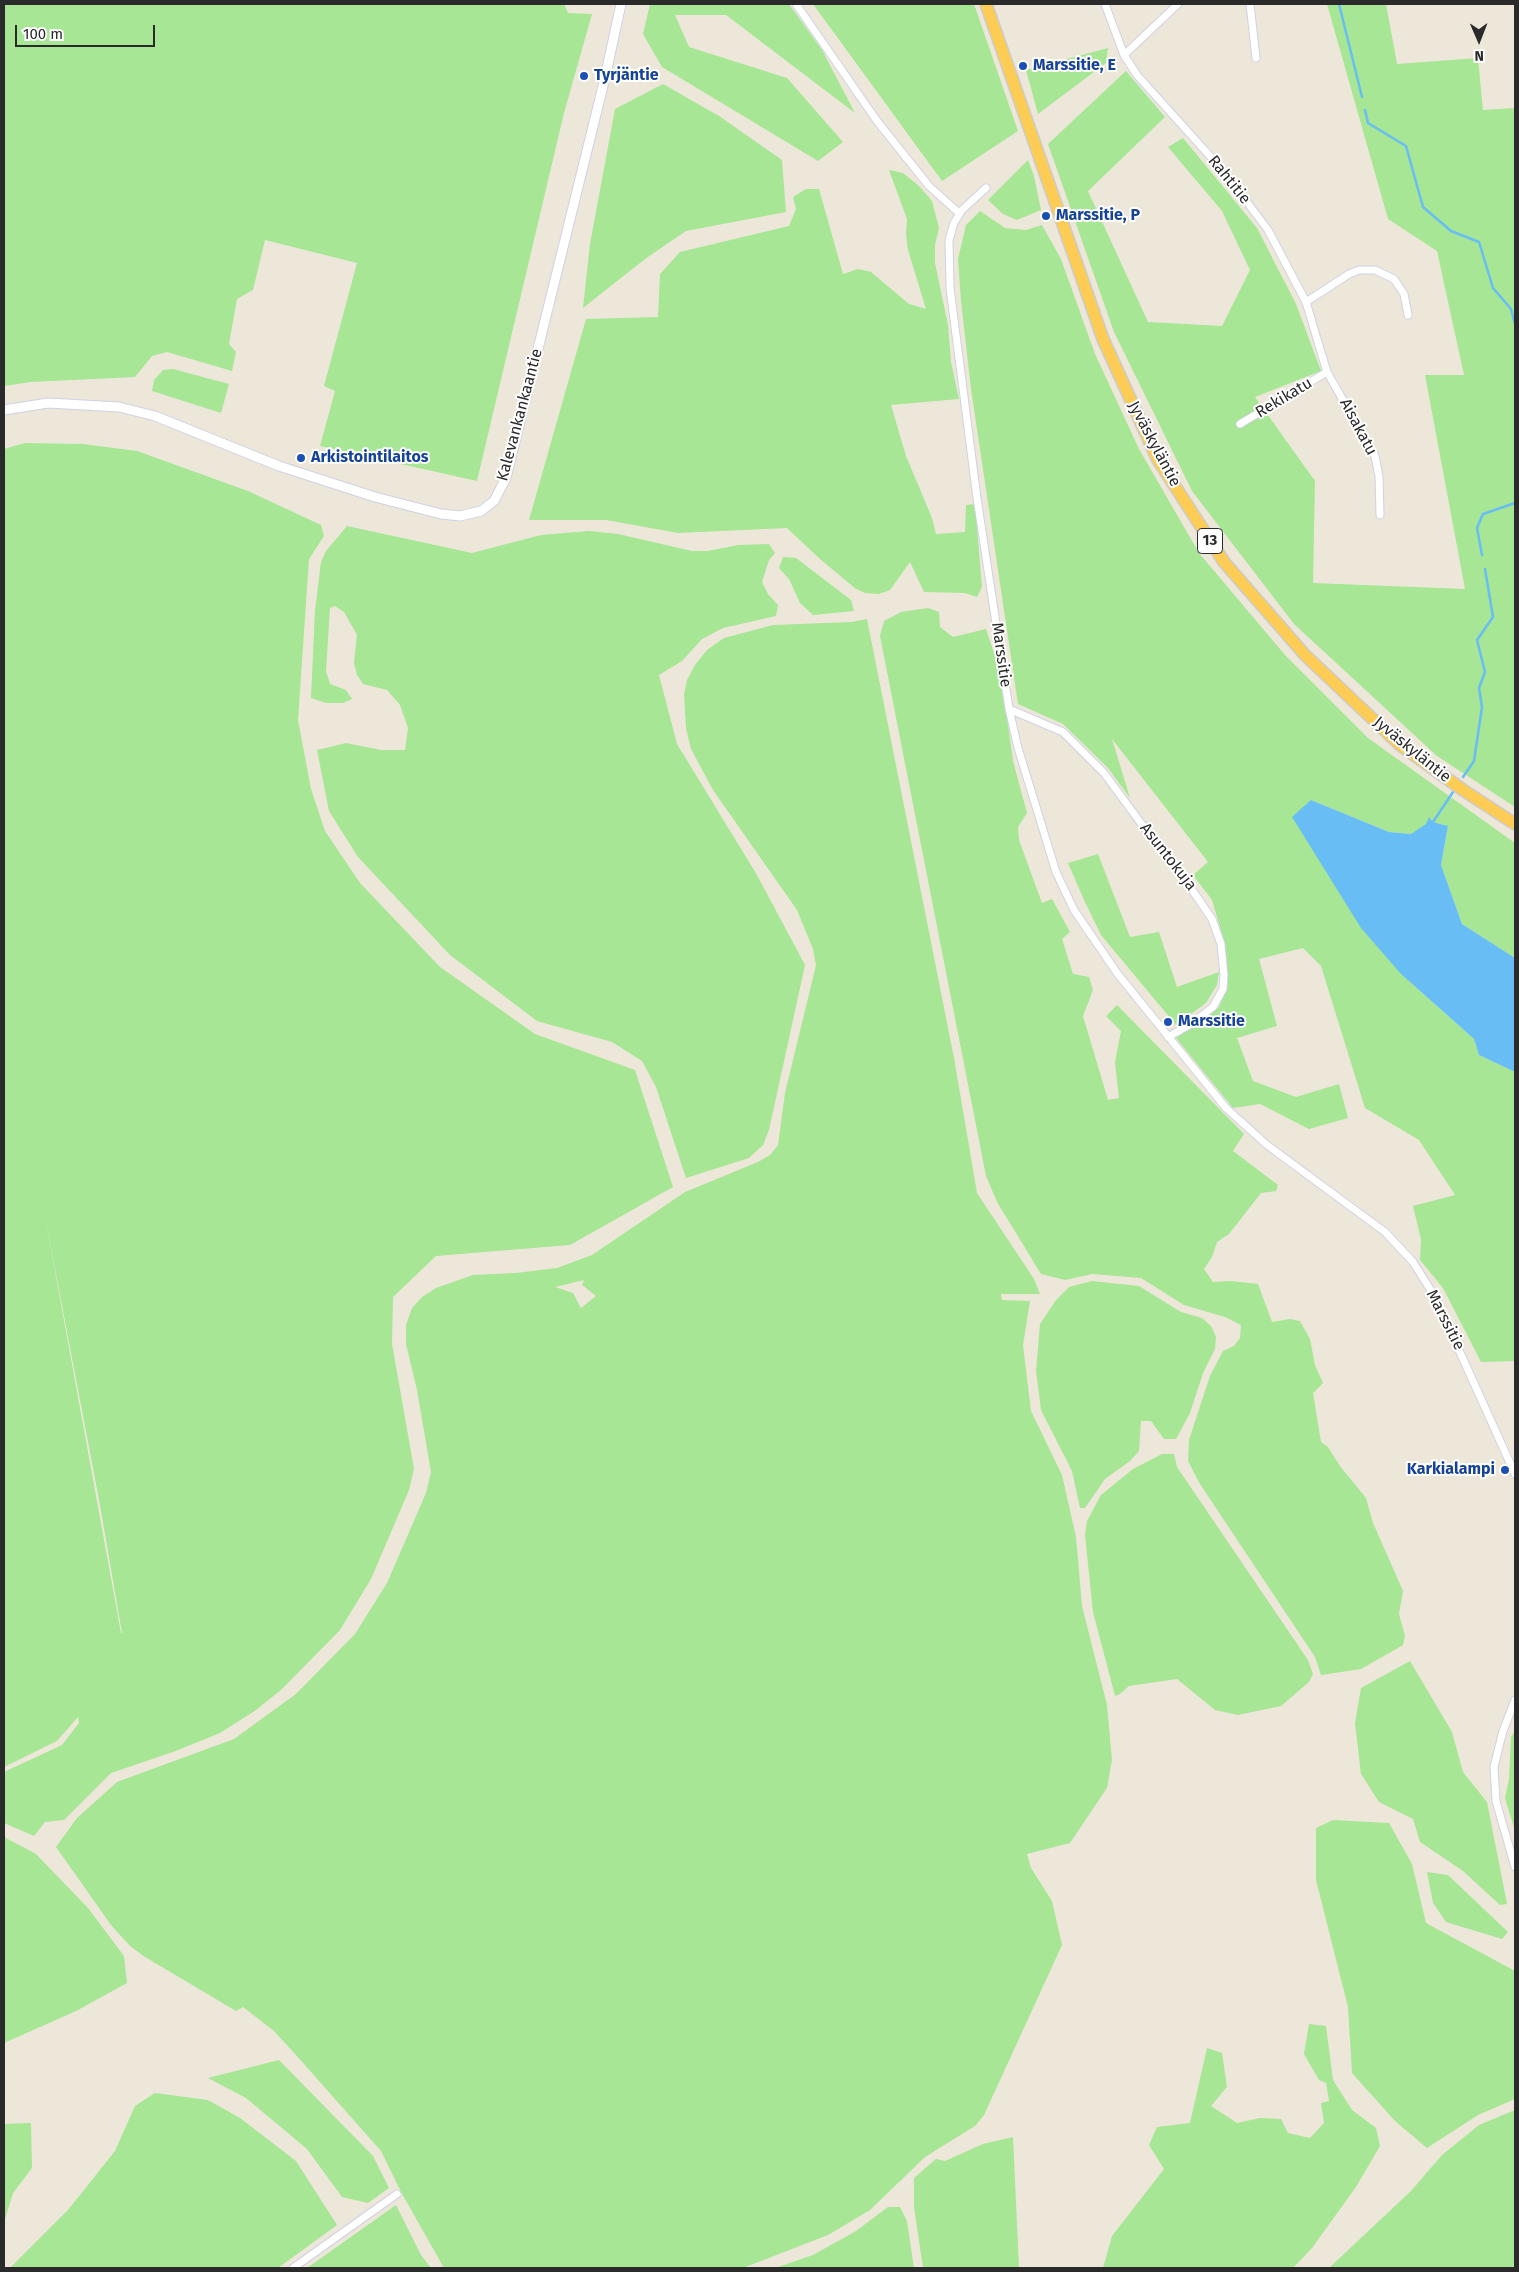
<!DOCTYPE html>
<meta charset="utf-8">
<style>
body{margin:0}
#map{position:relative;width:1519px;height:2272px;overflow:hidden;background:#ede7da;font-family:"Fira Sans",sans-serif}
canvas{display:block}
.frame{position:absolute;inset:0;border:5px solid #2a2a2a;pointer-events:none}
.north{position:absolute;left:1454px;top:15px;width:50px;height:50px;-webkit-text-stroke:4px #fff;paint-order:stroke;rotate:179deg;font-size:14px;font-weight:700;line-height:20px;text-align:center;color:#2a2a2a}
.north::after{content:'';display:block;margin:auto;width:18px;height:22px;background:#2a2a2a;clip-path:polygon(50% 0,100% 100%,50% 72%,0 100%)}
.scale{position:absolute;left:15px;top:25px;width:140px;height:22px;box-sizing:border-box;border:2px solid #2a2a2a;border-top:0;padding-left:6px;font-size:15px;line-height:18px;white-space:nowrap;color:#2a2a2a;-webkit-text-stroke:4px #fff;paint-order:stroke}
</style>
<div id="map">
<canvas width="1519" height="2272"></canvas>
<div class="frame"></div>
<div class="north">N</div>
<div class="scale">100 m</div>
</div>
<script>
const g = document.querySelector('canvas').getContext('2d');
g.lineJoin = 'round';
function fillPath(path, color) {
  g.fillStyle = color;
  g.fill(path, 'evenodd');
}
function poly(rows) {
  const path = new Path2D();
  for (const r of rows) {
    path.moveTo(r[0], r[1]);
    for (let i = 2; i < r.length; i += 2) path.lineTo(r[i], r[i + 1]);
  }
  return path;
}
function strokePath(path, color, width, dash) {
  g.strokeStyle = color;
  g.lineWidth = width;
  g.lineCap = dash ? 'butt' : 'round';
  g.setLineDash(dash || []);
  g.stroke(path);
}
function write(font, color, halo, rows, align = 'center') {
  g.font = font + ' "Fira Sans",sans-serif';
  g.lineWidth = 4;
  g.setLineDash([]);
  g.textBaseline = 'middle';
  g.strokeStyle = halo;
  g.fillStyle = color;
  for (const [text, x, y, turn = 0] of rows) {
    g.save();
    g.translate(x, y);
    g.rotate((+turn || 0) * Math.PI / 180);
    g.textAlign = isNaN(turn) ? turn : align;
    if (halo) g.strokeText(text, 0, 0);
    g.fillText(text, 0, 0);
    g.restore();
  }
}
fillPath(poly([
 [4,4,564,4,568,13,592,14,594,4,592,14,564,113,477,481,320,446,335,391,324,386,357,263,265,240,253,290,237,299,229,344,236,352,232,371,167,352,152,356,135,377,31,382,4,386],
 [650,4,789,4,822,50,855,113,726,15,675,15,689,47,787,78,843,142,818,161,662,67,643,34],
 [813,4,974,4,1018,131,942,181],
 [1327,4,1386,4,1397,64,1478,58,1483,110,1515,108,1515,807,1437,756,1294,624,1192,491,1114,332,1048,144,1126,71,1165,117,1088,191,1148,322,1222,326,1250,270,1222,211,1168,147,1183,138,1257,228,1296,304,1321,371,1255,397,1315,481,1313,583,1465,589,1425,375,1464,375,1437,251,1388,219],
 [1108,48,1106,63,1038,114,1026,70],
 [663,84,719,116,782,160,786,212,686,231,645,259,583,308,590,244,615,109],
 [1028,160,1034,176,1041,210,1017,220,1003,214,988,200],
 [889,170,903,173,919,186,932,201,939,228,935,245,935,263,948,325,951,362,959,399,891,405,906,456,932,518,936,534,965,532,966,505,975,504,982,587,977,597,965,593,924,592,910,562,890,590,879,594,865,593,856,589,820,559,787,528,678,533,606,520,529,520,586,319,658,317,660,274,680,252,789,226,796,209,793,197,806,189,819,189,843,274,858,269,871,272,909,304,926,309,908,250,906,234,907,219],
 [980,211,1005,228,1026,230,1042,225,1061,259,1095,354,1139,449,1199,553,1285,655,1368,738,1515,843,1515,958,1462,924,1441,865,1448,826,1433,822,1411,834,1389,832,1311,800,1401,974,1474,1039,1479,1055,1515,1072,1515,1361,1481,1362,1443,1288,1420,1260,1421,1239,1413,1206,1455,1195,1419,1140,1365,1108,1321,966,1303,948,1259,959,1277,1026,1237,1038,1253,1081,1296,1097,1339,1084,1348,1118,1309,1129,1260,1104,1233,1108,1176,1038,1219,1007,1228,986,1224,941,1212,900,1193,875,1208,862,1112,739,1130,798,1108,768,1063,724,1018,704,971,389,961,301,958,259,966,225],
 [173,369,229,384,221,413,152,391,154,380,163,370],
 [25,443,83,444,137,451,248,491,321,525,324,536,309,559,298,720,311,789,325,831,360,883,440,967,535,1034,635,1070,673,1187,570,1245,436,1256,393,1297,392,1344,414,1469,409,1490,371,1579,340,1630,282,1689,256,1710,220,1733,173,1752,111,1773,64,1820,45,1822,34,1836,4,1823,4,1772,62,1745,79,1723,78,1717,57,1741,4,1767,4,449],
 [45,1216,100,1505,122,1633,121,1633],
 [347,526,472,553,541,535,589,531,618,534,692,551,708,551,738,545,769,544,775,553,769,560,762,582,768,594,778,605,776,616,723,628,702,639,682,661,659,675,677,744,757,875,805,965,769,1130,763,1145,749,1158,686,1178,656,1087,642,1061,612,1042,537,1021,450,955,358,857,329,811,317,750,346,743,381,750,405,750,408,728,400,705,387,690,363,684,357,675,354,663,357,635,344,612,335,606,330,608,326,671,330,684,346,690,352,699,343,703,326,703,311,698,315,610,321,562,326,551],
 [783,557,796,558,851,600,854,611,813,615,800,603,789,579,779,568],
 [928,608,939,612,940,627,953,637,986,629,1001,674,1013,761,1027,813,1018,827,1019,840,1042,903,1052,899,1070,932,1062,939,1073,974,1089,977,1093,990,1083,1016,1108,1100,1119,1098,1115,1062,1121,1031,1106,1016,1117,1005,1244,1134,1233,1151,1278,1185,1276,1191,1261,1193,1229,1234,1217,1242,1212,1257,1204,1269,1213,1282,1230,1281,1258,1284,1272,1322,1290,1319,1300,1321,1310,1339,1315,1365,1323,1383,1313,1393,1321,1442,1328,1447,1340,1466,1366,1498,1373,1523,1403,1591,1399,1614,1405,1636,1403,1645,1361,1669,1321,1675,1315,1657,1200,1484,1188,1461,1189,1440,1210,1376,1223,1351,1234,1346,1240,1338,1241,1325,1225,1317,1184,1305,1141,1278,1092,1274,1065,1280,1041,1274,997,1202,986,1176,880,636,884,621,901,612],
 [867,619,954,1058,977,1193,1034,1279,1040,1294,1001,1294,1002,1300,1030,1301,1023,1345,1031,1411,1062,1475,1076,1537,1082,1606,1107,1705,1112,1760,1107,1788,1070,1843,1027,1854,1031,1868,1052,1901,1062,1945,984,2115,975,2126,925,2157,870,2210,828,2235,743,2268,444,2268,401,2192,381,2151,296,2055,274,2031,243,2007,236,2011,145,1957,130,1946,111,1925,56,1847,77,1818,117,1782,234,1739,296,1694,355,1634,387,1583,426,1493,431,1472,417,1390,406,1344,406,1325,412,1308,422,1297,436,1288,473,1275,516,1273,557,1268,592,1255,685,1192,758,1162,770,1155,778,1145,785,1093,816,965,813,949,797,910,713,790,691,749,686,728,684,694,687,680,695,665,707,650,724,638,773,625,852,622],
 [584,1280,582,1285,596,1296,581,1308,573,1293,555,1287],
 [1098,854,1130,937,1159,932,1177,987,1219,972,1217,985,1206,1003,1176,1025,1101,935,1084,900,1068,863],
 [1092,1281,1139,1286,1181,1312,1202,1318,1211,1326,1216,1337,1215,1349,1203,1373,1190,1413,1176,1439,1164,1439,1151,1421,1141,1421,1139,1451,1130,1461,1105,1479,1085,1508,1080,1508,1072,1471,1041,1410,1036,1371,1040,1324,1056,1300,1069,1287],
 [1162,1454,1174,1454,1177,1467,1308,1660,1313,1674,1309,1682,1281,1706,1238,1715,1215,1710,1177,1679,1129,1686,1120,1694,1115,1696,1093,1612,1085,1535,1087,1521,1101,1495,1133,1469],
 [1410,1661,1452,1732,1463,1772,1487,1802,1507,1904,1500,1905,1463,1871,1420,1842,1413,1819,1379,1802,1361,1774,1355,1723,1361,1688],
 [1515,1731,1515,1831,1505,1798,1509,1779,1511,1737],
 [1333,1820,1389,1823,1412,1864,1426,1923,1515,1971,1515,2099,1478,2115,1427,2148,1395,2121,1352,2073,1348,2007,1316,1880,1316,1828],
 [4,1837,36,1854,88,1908,124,1956,127,1983,76,2011,4,2043],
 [1427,1872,1448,1875,1508,1932,1502,1939,1446,1922,1433,1903],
 [1309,2024,1326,2026,1333,2080,1352,2110,1376,2128,1380,2146,1356,2187,1312,2248,1293,2268,1103,2268,1112,2236,1164,2169,1149,2145,1157,2127,1190,2123,1207,2048,1222,2053,1227,2087,1211,2106,1237,2123,1260,2118,1281,2119,1288,2133,1310,2138,1324,2123,1321,2103,1329,2101,1326,2083,1319,2080,1304,2054],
 [279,2060,373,2156,389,2188,368,2203,342,2197,307,2149,246,2098,208,2078],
 [155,2093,208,2100,240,2118,296,2161,337,2225,278,2268,10,2268,68,2210,115,2151,135,2106],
 [1515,2110,1515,2268,1329,2268,1411,2191,1442,2155,1479,2125],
 [31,2123,32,2168,13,2193,4,2223,4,2124],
 [1013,2137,1019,2268,923,2268,914,2207,914,2178,936,2159,945,2161,983,2144],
 [396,2205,421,2255,431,2268,307,2268],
 [888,2207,900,2207,907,2221,914,2268,775,2268,813,2255,856,2231]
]), '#a6e694');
fillPath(poly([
 [1311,800,1389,832,1411,834,1426,824,1429,817,1433,822,1448,826,1441,865,1462,924,1515,958,1515,1072,1479,1055,1474,1039,1401,974,1361,928,1292,817]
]), '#68bef4');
strokePath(poly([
 [1339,4,1362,97],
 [1365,110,1368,123,1406,146,1423,207,1451,231,1479,242,1493,288,1511,309,1515,324],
 [1482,555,1477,528,1483,514,1515,503],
 [1463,777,1474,761,1482,707,1479,688,1485,672,1477,640,1493,617,1485,569],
 [1433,822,1453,792]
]), '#68bef4', 2.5);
const minor = poly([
 [796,4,877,121,929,186,959,213],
 [1105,4,1124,55,1137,75,1226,174,1268,230,1306,302,1327,372,1375,456,1379,476,1380,515],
 [1250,4,1256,58],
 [1124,55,1178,4],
 [986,188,962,210,954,223,949,240,950,288,977,498,1009,709,1018,748,1056,872,1074,910,1117,973,1226,1108,1267,1145,1385,1232,1413,1262,1435,1297,1515,1474],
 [1306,302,1349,274,1359,270,1375,270,1394,279,1404,294,1408,315],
 [1240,424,1327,372],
 [1009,709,1063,732,1104,773,1157,845,1175,865,1212,919,1221,944,1224,975,1223,989,1213,1007,1191,1024,1168,1037],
 [1515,1700,1503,1731,1494,1767,1496,1801,1515,1867],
 [293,2268,397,2194]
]);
const tertiary = poly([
 [4,410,48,403,119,407,155,416,279,466,375,497,441,514,460,516,481,511,494,501,506,478,604,82,621,4]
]);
const trunk = poly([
 [986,4,1103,339,1158,460,1224,562,1305,655,1399,744,1463,790,1515,824]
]);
strokePath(minor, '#d0d1e3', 9);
strokePath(tertiary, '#d0d1e3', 11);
strokePath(trunk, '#ccc', 14);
strokePath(minor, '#fff', 7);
strokePath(tertiary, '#fff', 9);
strokePath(trunk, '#fccc54', 11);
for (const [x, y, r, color] of [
 [1023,66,5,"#1a4fb4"],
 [584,76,5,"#1a4fb4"],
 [1046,216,5,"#1a4fb4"],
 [301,458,5,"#1a4fb4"],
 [1168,1022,5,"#1a4fb4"],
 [1505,1470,5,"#1a4fb4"]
]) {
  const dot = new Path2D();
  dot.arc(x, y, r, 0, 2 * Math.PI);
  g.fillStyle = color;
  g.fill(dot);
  strokePath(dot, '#fff', 2);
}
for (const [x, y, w] of [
 [1210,541,25]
]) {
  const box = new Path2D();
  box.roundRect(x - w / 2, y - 12.5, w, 25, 4);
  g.fillStyle = '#fff';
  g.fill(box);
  strokePath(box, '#2a2a2a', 1);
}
write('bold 15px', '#2a2a2a', null, [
 ["13",1210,541]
]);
write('bold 16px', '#164399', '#fff', [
 ["Marssitie, E",1033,66],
 ["Tyrjäntie",594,76],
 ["Marssitie, P",1056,216],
 ["Arkistointilaitos",311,458],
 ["Marssitie",1178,1022],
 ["Karkialampi",1495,1470,"right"]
], 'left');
write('16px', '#2a2a2a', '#fff', [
 ["Rahtitie",1229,180,51],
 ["Rekikatu",1284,398,-31],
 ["Kalevankankaantie",520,415,-75],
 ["Aisakatu",1358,427,62],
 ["Jyväskyläntie",1154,444,62],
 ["Marssitie",1001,655,82],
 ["Jyväskyläntie",1412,750,39],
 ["Asuntokuja",1168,857,52],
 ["Marssitie",1445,1320,63]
]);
</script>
